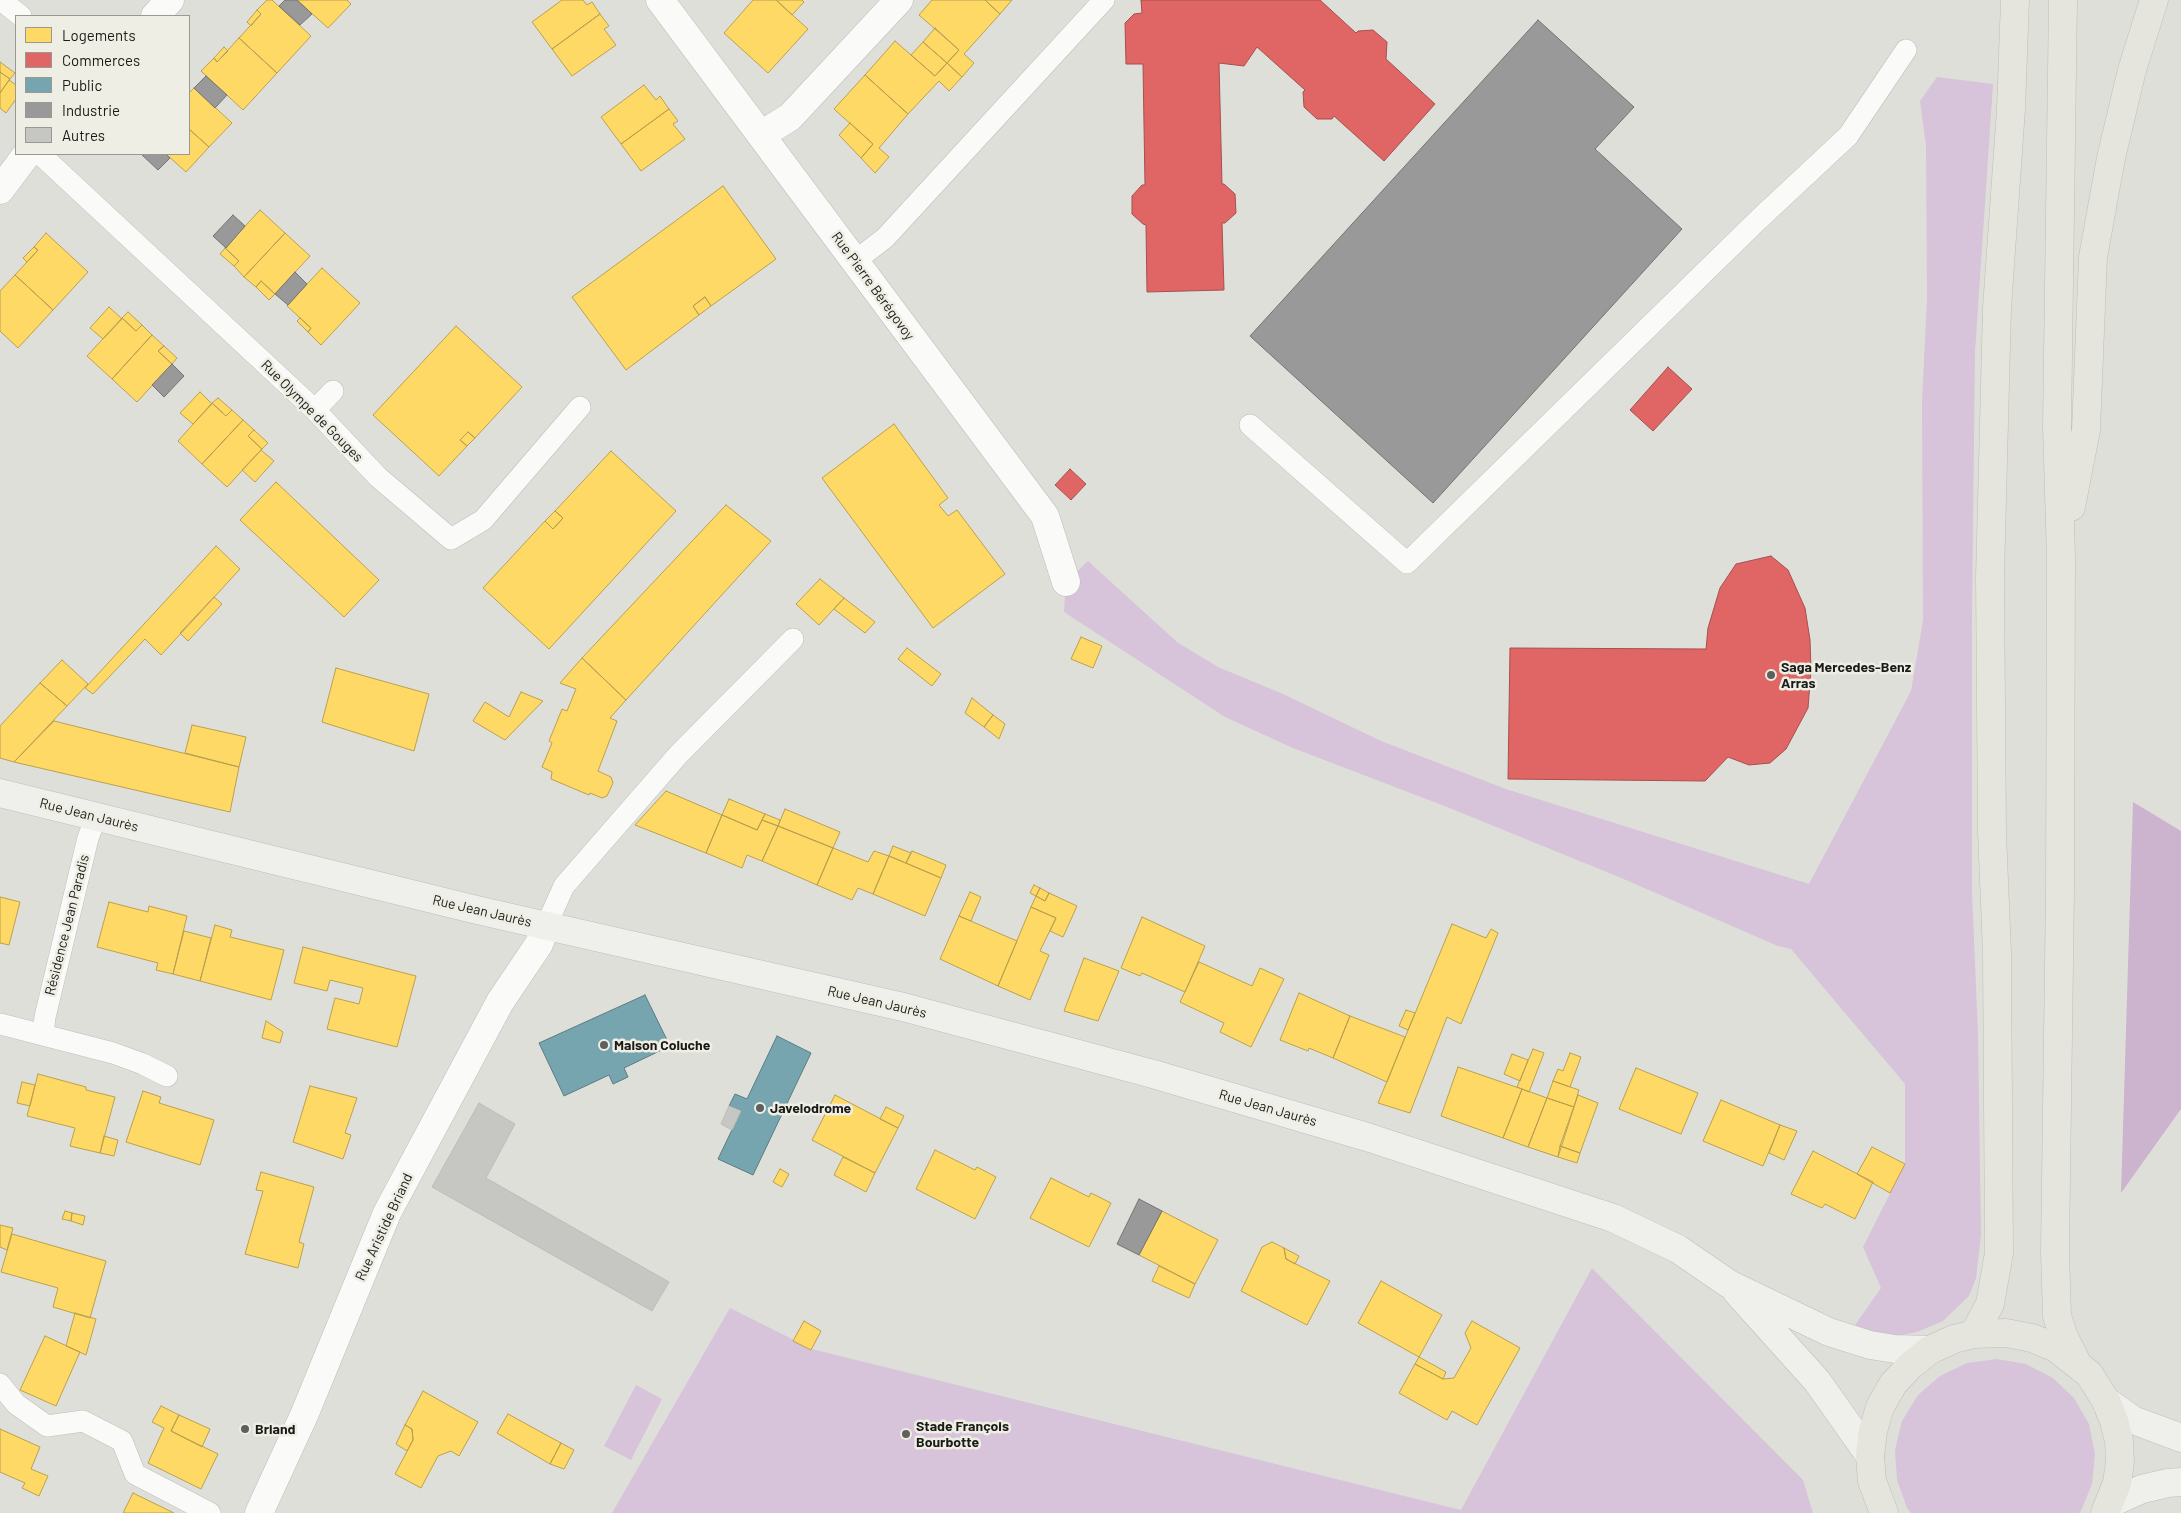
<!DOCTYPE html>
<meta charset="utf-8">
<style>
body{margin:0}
#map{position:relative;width:2181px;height:1513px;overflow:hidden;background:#dfdfda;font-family:Barlow,sans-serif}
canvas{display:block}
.legend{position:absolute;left:15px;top:15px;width:175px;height:140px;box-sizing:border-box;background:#eeeee5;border:1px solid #999993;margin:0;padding:6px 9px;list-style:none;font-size:15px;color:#1a1a17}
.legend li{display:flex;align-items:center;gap:10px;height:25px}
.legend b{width:25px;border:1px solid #999993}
</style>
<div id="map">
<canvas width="2181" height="1513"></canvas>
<ul class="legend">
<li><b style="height:14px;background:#ffd966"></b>Logements</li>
<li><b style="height:14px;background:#e06666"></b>Commerces</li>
<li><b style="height:14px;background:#76a5af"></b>Public</li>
<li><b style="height:14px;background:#999"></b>Industrie</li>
<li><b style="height:14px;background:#c6c6c2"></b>Autres</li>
</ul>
</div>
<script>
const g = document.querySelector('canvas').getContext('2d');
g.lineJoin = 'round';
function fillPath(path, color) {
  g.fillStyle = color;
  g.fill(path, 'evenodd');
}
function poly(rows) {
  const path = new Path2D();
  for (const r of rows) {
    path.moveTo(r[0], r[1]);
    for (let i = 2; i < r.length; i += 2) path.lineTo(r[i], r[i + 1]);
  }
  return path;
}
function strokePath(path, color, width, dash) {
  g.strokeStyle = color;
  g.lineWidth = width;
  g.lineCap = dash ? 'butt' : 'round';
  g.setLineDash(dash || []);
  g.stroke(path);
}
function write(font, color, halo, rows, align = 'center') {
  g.font = font + ' Barlow,sans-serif';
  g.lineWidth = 5;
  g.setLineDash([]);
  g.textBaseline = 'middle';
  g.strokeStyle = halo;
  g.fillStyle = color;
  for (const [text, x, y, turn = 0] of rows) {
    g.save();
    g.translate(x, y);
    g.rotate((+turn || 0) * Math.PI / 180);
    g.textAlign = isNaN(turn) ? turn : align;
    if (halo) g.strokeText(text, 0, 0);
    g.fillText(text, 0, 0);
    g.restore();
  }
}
fillPath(poly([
 [1937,77,1993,84,1975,352,1972,613,1972,893,1978,1034,1981,1235,1976,1278,1969,1296,1943,1321,1917,1332,1888,1338,1868,1334,1855,1325,1881,1288,1863,1247,1905,1164,1905,1084,1791,949,1778,946,1619,877,1447,807,1293,748,1225,717,1064,612,1066,582,1088,561,1177,642,1218,667,1283,694,1381,741,1506,789,1809,884,1911,691,1923,620,1922,402,1927,298,1926,146,1920,101],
 [1592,1268,1803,1480,1813,1513,612,1513,730,1308,812,1349,1461,1510],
 [1997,1359,2026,1364,2053,1378,2074,1398,2089,1424,2095,1454,2092,1484,2081,1511,2079,1513,1911,1513,1907,1508,1897,1480,1895,1450,1902,1421,1918,1395,1940,1376,1967,1363],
 [636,1385,662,1399,631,1460,604,1446]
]), '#d7c3da');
fillPath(poly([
 [2133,802,2181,831,2181,1109,2121,1193]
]), '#ccb4cf');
const homes = poly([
 [267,0,272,0,311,36,277,73,239,38,261,14,257,10,267,0],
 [297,0,347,0,351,4,328,28,297,0],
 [562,0,583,0,587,5,592,2,600,14,552,49,532,22,562,0],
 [753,0,776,0,808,29,768,73,724,33,753,0],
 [776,0,802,0,804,2,792,15,776,0],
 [932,0,985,0,1000,14,964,54,974,63,962,77,947,63,959,50,919,15,932,0],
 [985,0,1012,0,1000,14,985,0],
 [257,10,261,14,251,26,247,22,257,10],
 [600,14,609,26,604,29,616,45,572,76,552,49,600,14],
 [935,28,959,50,947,63,923,42,935,28],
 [239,38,277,73,243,110,201,71,214,58,217,62,239,38],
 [895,41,935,76,947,63,962,77,949,91,939,81,908,114,865,75,895,41],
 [923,42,947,63,935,76,911,55,923,42],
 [224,47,228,51,217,62,214,58,224,47],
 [0,62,15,73,10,79,0,72,0,62],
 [0,72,10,79,0,93,0,72],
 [865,75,908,114,879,148,889,157,875,173,861,158,873,144,834,109,865,75],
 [9,80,16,85,16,99,6,113,0,108,0,93,9,80],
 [644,85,656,100,660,96,669,109,621,144,601,117,644,85],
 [194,88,232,123,209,147,189,129,189,93,194,88],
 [669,109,678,121,673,124,685,139,641,171,621,144,669,109],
 [850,123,873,144,861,158,839,135,850,123],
 [189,129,209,147,186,172,166,154,189,154,189,129],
 [723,186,776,259,711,306,705,297,693,306,699,315,626,370,572,297,723,186],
 [260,210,285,233,244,277,234,266,239,261,225,248,260,210],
 [46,233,88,272,53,310,15,275,38,250,34,247,46,233],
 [285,233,310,256,275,294,261,281,256,287,244,277,285,233],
 [34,247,38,250,27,262,23,258,34,247],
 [225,248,239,261,234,266,220,254,225,248],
 [322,268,360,303,321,345,308,332,311,328,287,306,322,268],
 [15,275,53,310,18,348,0,331,0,291,15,275],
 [261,281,275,294,269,300,256,287,261,281],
 [705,297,711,306,699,315,693,306,705,297],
 [109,307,122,319,103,339,90,328,109,307],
 [128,312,142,325,136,331,122,318,128,312],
 [122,318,136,331,142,325,152,335,112,379,87,356,122,318],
 [300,318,311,328,308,332,297,321,300,318],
 [456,326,522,387,475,438,468,432,460,440,467,446,439,476,373,415,456,326],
 [152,335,164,346,158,351,172,364,137,402,112,379,152,335],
 [164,346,177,358,172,364,158,351,164,346],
 [200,392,212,404,193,424,180,413,200,392],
 [218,398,232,410,226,416,212,403,218,398],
 [212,403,226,416,232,410,243,420,202,464,178,441,212,403],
 [243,420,254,430,248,436,262,449,227,487,202,464,243,420],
 [894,424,948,498,939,505,948,516,957,510,1005,574,933,628,822,478,894,424],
 [254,430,268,443,262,449,248,436,254,430],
 [468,432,475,438,467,446,460,440,468,432],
 [261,450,274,461,255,482,242,470,261,450],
 [611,451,676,511,549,649,483,588,545,521,553,529,563,518,555,511,611,451],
 [276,482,379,580,344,617,240,520,276,482],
 [726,505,771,541,626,700,582,658,726,505],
 [555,511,563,518,553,529,545,521,555,511],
 [216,546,240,569,161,655,145,639,93,694,85,688,216,546],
 [820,579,844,598,819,625,796,604,820,579],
 [214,597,222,604,188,641,180,633,214,597],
 [844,598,875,622,865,633,834,609,844,598],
 [1081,637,1102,646,1093,668,1071,659,1081,637],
 [907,648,941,674,932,686,898,659,907,648],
 [582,658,626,700,610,718,617,721,598,771,611,777,613,783,607,796,602,798,590,793,589,795,551,779,552,772,542,767,552,743,549,741,562,709,567,711,576,689,560,683,582,658],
 [62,660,88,684,67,706,40,683,62,660],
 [336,668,429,694,414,751,322,722,336,668],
 [40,683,67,706,14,762,0,758,0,726,40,683],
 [521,692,543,701,505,740,473,721,485,702,509,717,521,692],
 [972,698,993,715,984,727,965,713,972,698],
 [993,715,1005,724,999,739,984,727,993,715],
 [54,721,239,767,230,812,14,762,54,721],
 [192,725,246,737,239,767,185,753,192,725],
 [666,791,722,815,706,853,635,825,666,791],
 [729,799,765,814,757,830,722,815,729,799],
 [785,809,840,832,833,848,778,826,785,809],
 [765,814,780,820,778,826,762,820,765,814],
 [722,815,757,830,762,820,778,826,762,861,747,855,742,868,706,853,722,815],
 [778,826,833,848,817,885,762,861,778,826],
 [893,846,911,853,906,863,889,856,893,846],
 [833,848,868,862,874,851,889,856,873,894,858,888,852,900,817,885,833,848],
 [912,851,946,865,941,878,906,863,912,851],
 [889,856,941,878,925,916,873,894,889,856],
 [1034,885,1040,888,1036,896,1030,893,1034,885],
 [1040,888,1049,893,1045,901,1036,896,1040,888],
 [970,892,981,897,971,921,959,916,970,892],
 [1049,893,1077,906,1063,937,1050,931,1056,918,1031,907,1036,896,1045,901,1049,893],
 [0,897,20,902,9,945,0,943,0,897],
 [109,902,148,912,149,906,187,916,173,974,156,970,158,963,97,947,109,902],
 [1031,907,1056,918,1040,951,1049,955,1030,1000,998,986,1031,907],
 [959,916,1017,941,998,986,940,959,959,916],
 [1142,917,1205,946,1185,992,1142,973,1140,976,1121,968,1142,917],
 [1452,924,1486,938,1491,929,1498,933,1461,1024,1447,1017,1410,1113,1378,1103,1452,924],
 [215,925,232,930,230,937,284,950,271,1000,200,981,215,925],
 [184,931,211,938,200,981,173,974,184,931],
 [303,947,416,976,397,1047,327,1029,335,998,359,1004,363,988,330,980,327,991,294,983,303,947],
 [1084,958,1119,971,1098,1021,1064,1011,1084,958],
 [1199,962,1252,986,1260,968,1284,979,1251,1047,1220,1032,1224,1023,1180,1002,1199,962],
 [1299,993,1350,1016,1333,1058,1309,1048,1308,1051,1280,1040,1299,993],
 [1406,1010,1415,1013,1408,1030,1399,1026,1406,1010],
 [1350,1016,1405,1037,1387,1082,1333,1058,1350,1016],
 [266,1021,283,1032,280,1043,262,1038,266,1021],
 [1533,1049,1544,1053,1529,1092,1517,1087,1533,1049],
 [1570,1053,1581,1057,1570,1087,1553,1081,1558,1069,1563,1071,1570,1053],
 [1512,1054,1528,1060,1520,1081,1504,1074,1512,1054],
 [1458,1067,1522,1089,1503,1138,1441,1116,1458,1067],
 [1636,1068,1698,1093,1681,1134,1619,1109,1636,1068],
 [38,1074,86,1087,86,1090,115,1097,100,1153,70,1146,75,1128,27,1116,38,1074],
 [1553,1081,1579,1090,1574,1107,1547,1098,1553,1081],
 [22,1082,35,1085,30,1106,17,1103,22,1082],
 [310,1086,357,1098,345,1133,351,1135,343,1159,293,1142,310,1086],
 [1522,1089,1547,1098,1528,1147,1503,1138,1522,1089],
 [143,1091,161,1097,159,1103,214,1120,200,1165,126,1142,143,1091],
 [835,1095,898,1128,875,1173,812,1140,835,1095],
 [1578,1095,1598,1103,1580,1153,1560,1146,1578,1095],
 [1547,1098,1574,1107,1558,1157,1528,1147,1547,1098],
 [1721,1100,1780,1125,1763,1166,1703,1141,1721,1100],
 [886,1107,904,1116,898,1128,880,1119,886,1107],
 [1780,1125,1797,1131,1784,1160,1769,1153,1780,1125],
 [104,1136,118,1140,114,1156,100,1153,104,1136],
 [1560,1146,1580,1153,1577,1163,1558,1157,1560,1146],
 [1872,1147,1905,1164,1890,1193,1857,1174,1872,1147],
 [935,1150,975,1170,977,1167,996,1177,975,1219,916,1189,935,1150],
 [1813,1151,1873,1182,1855,1219,1825,1204,1822,1208,1791,1194,1813,1151],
 [843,1157,875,1173,866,1192,834,1175,843,1157],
 [780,1169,789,1174,782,1187,773,1182,780,1169],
 [261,1172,314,1187,299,1242,304,1244,298,1268,245,1254,263,1191,256,1190,261,1172],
 [1051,1178,1089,1197,1091,1193,1111,1203,1089,1247,1030,1218,1051,1178],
 [65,1211,72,1213,71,1221,62,1219,65,1211],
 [1162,1211,1218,1240,1195,1284,1139,1255,1162,1211],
 [72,1213,85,1216,83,1225,71,1221,72,1213],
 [0,1225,13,1228,7,1250,0,1247,0,1225],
 [12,1234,106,1261,90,1318,53,1307,58,1288,1,1272,12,1234],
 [1272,1242,1284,1248,1286,1259,1330,1281,1307,1325,1241,1291,1262,1247,1272,1242],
 [1284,1248,1299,1256,1295,1264,1286,1259,1284,1248],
 [1159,1266,1195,1284,1189,1298,1152,1281,1159,1266],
 [1381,1281,1442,1315,1419,1357,1358,1323,1381,1281],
 [75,1313,96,1319,86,1355,66,1346,75,1313],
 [804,1321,821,1331,811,1350,793,1341,804,1321],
 [1472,1321,1520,1348,1477,1425,1452,1411,1447,1420,1399,1393,1415,1364,1443,1379,1454,1378,1471,1348,1465,1333,1472,1321],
 [45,1336,80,1352,56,1406,20,1390,45,1336],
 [1419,1357,1446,1372,1443,1379,1415,1364,1419,1357],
 [423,1391,478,1422,459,1456,451,1451,438,1456,421,1488,395,1474,413,1440,412,1429,405,1425,423,1391],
 [161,1406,179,1415,171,1431,218,1454,201,1489,148,1463,164,1428,152,1422,161,1406],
 [508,1414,561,1443,550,1464,497,1433,508,1414],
 [179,1415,210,1429,202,1447,171,1431,179,1415],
 [405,1425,412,1429,413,1440,407,1451,396,1444,405,1425],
 [0,1429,40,1447,31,1469,48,1476,39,1496,22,1488,25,1483,0,1472,0,1429],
 [561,1443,574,1450,564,1469,550,1464,561,1443],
 [133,1493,174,1513,123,1513,133,1493]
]);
fillPath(homes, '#ffd966');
strokePath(homes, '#baa04e', 1);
const shops = poly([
 [1141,0,1320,0,1356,33,1358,31,1373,30,1387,42,1386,59,1435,104,1384,161,1334,116,1332,119,1317,119,1304,107,1303,92,1305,90,1257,47,1244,66,1219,63,1222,184,1224,184,1235,194,1236,213,1225,223,1222,223,1224,290,1147,292,1146,225,1143,224,1132,214,1132,196,1142,185,1145,185,1143,64,1126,64,1125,23,1134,14,1142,13,1141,0],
 [1668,367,1692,389,1653,431,1630,410,1668,367],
 [1070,469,1086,484,1071,500,1055,485,1070,469],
 [1771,556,1788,570,1805,608,1810,640,1811,670,1808,708,1786,749,1770,763,1749,765,1728,757,1705,781,1508,779,1510,648,1706,649,1708,628,1720,588,1736,564,1771,556]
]);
fillPath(shops, '#e06666');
strokePath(shops, '#a54f4e', 1);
const public = poly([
 [645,995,670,1046,624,1068,628,1077,613,1084,609,1075,564,1096,539,1043,645,995],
 [777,1036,811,1053,753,1175,718,1159,741,1111,729,1106,735,1094,747,1099,777,1036]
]);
fillPath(public, '#76a5af');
strokePath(public, '#5a7b81', 1);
const industry = poly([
 [285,0,297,0,312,14,300,25,279,6,285,0],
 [1538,20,1634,107,1595,149,1682,229,1433,503,1250,336,1538,20],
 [206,76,227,95,215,108,194,88,206,76],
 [141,154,166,154,170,158,158,170,141,154],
 [233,215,245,226,226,248,213,236,233,215],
 [295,272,307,284,288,305,275,294,295,272],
 [172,364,184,376,164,397,152,385,172,364],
 [1139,1199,1162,1211,1139,1255,1117,1244,1139,1199]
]);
fillPath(industry, '#999');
strokePath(industry, '#737372', 1);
const building = poly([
 [479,1103,515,1124,486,1178,669,1282,652,1311,432,1187,479,1103],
 [729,1106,741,1111,732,1130,721,1124,729,1106]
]);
fillPath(building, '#c6c6c2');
strokePath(building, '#bcbcb8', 1);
const service = poly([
 [1,0,21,16],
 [40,154,315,410,378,477,451,539,483,520,580,407],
 [855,261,885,238,1104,0],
 [315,410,333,391],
 [1250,425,1407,563,1758,220,1848,136,1906,50],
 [546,926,564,886,678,755,793,639],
 [0,1024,113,1053,143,1064,167,1076],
 [43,1034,45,1017,88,838,96,817],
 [0,1384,16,1404,47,1426,83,1421,122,1441,135,1474,210,1513]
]);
const minor = poly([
 [660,0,1045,516,1066,582],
 [155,16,170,0],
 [761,135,790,117,899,0],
 [0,190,27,154],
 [259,1513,305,1413,387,1213,500,1002,539,944,546,926]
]);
const secondary = poly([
 [0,793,477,910,903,1007,1153,1074,1367,1137,1613,1218,1678,1249,1729,1284,1829,1332,1870,1345,1895,1349,1930,1350],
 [1737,1292,1817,1381,1870,1456],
 [2106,1401,2133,1420,2181,1438],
 [2111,1503,2142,1489,2168,1483,2181,1482]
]);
const primary = poly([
 [2063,0,2057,427,2061,558,2060,891,2055,1252,2057,1316,2064,1337,2077,1363],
 [2071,507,2086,430,2093,257,2111,158,2132,70,2154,0],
 [1974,1334,1990,1304,1999,1253,1997,953,1992,832,1990,577,1997,308,2011,109,2015,0],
 [1884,1513,1872,1481,1870,1456,1873,1431,1880,1407,1893,1384,1910,1366,1930,1350,1954,1339,1974,1334,2006,1333,2032,1338,2056,1348,2089,1374,2106,1401,2114,1421,2119,1441,2120,1462,2117,1483,2105,1513]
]);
strokePath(service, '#bdbdb9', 22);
strokePath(minor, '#bdbdb9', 29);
strokePath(secondary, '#bdbdb9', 29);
strokePath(primary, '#bdbdba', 29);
strokePath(service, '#fafaf9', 21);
strokePath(minor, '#fafaf9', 28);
strokePath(secondary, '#efefec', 28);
strokePath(primary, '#e5e4dd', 28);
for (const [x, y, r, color] of [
 [1771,675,5,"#5f5f5b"],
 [604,1045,5,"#5f5f5b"],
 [760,1108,5,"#5f5f5b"],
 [245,1429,5,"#5f5f5b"],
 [906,1434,5,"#5f5f5b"]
]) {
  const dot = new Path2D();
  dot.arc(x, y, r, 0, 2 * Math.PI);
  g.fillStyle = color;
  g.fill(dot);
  strokePath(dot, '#eeeee5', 2);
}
write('14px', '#1a1a17', '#eeeee5', [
 ["Rue Pierre Bérégovoy",873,286,54],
 ["Rue Olympe de Gouges",312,411,45],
 ["Rue Jean Jaurès",89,815,14],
 ["Rue Jean Jaurès",482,911,13],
 ["Résidence Jean Paradis",67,925,-76],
 ["Rue Jean Jaurès",877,1002,13],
 ["Rue Jean Jaurès",1268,1108,16],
 ["Rue Aristide Briand",384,1227,-65]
]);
write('bold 14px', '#1a1a17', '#eeeee5', [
 ["Saga Mercedes-Benz",1781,667],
 ["Arras",1781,683],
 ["Maison Coluche",614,1045],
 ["Javelodrome",770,1108],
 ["Stade François",916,1426],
 ["Bourbotte",916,1442],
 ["Briand",255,1429]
], 'left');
</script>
